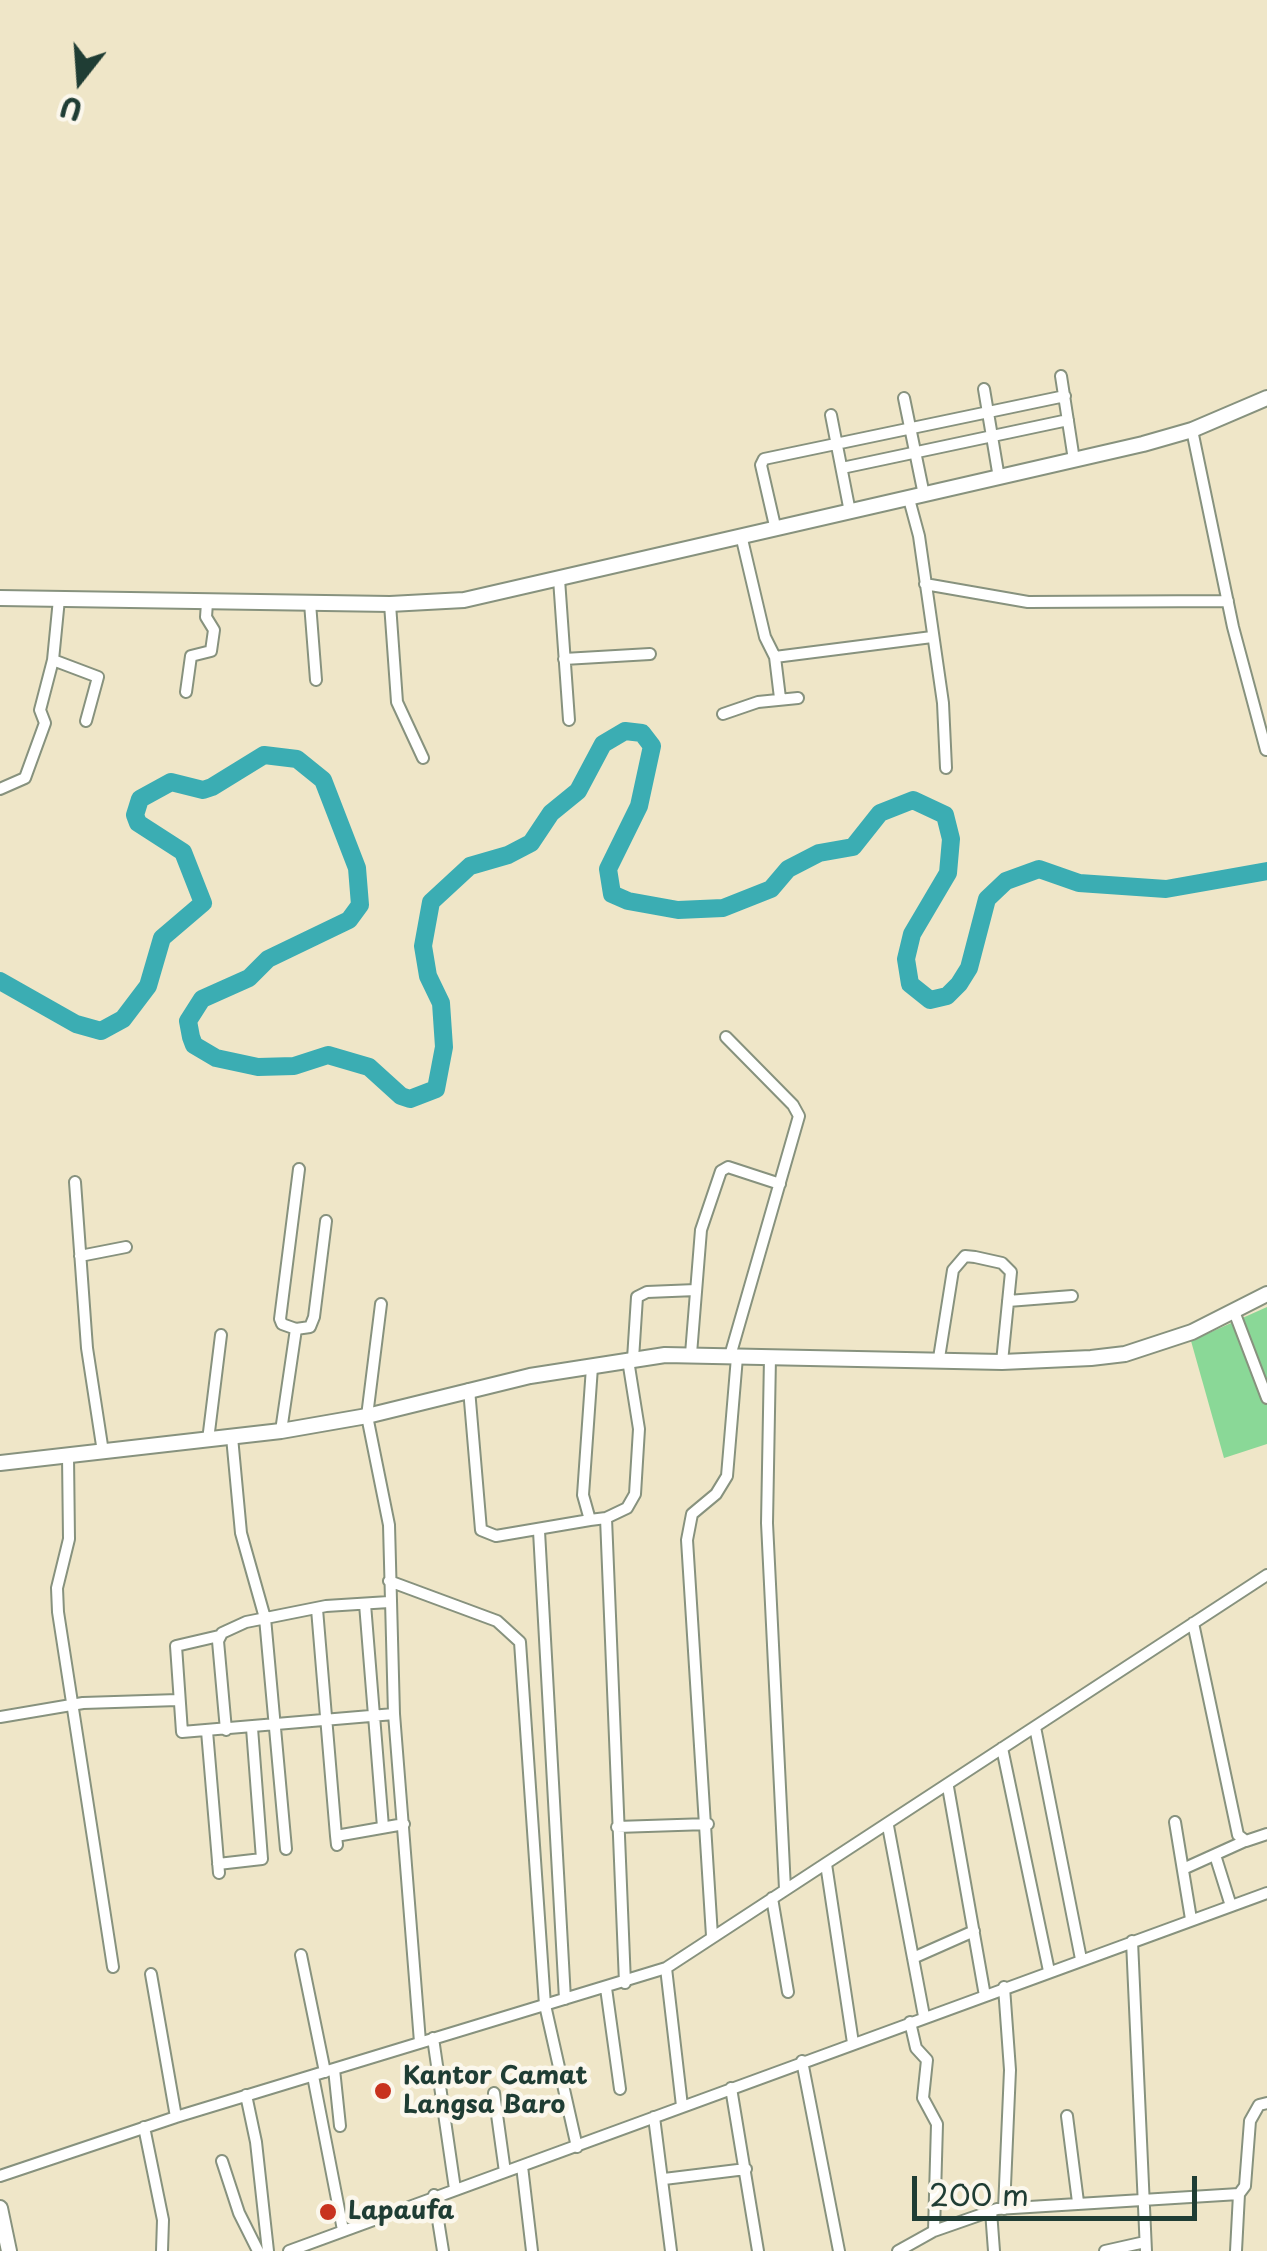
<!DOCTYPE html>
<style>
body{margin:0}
#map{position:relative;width:1267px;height:2251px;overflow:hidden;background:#efe6c8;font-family:"Playpen Sans",sans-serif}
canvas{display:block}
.north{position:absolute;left:30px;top:30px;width:100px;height:100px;-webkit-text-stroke:8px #fbf7ec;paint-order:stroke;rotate:197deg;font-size:28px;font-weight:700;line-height:40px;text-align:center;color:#1f3d34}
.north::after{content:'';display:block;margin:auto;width:35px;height:45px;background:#1f3d34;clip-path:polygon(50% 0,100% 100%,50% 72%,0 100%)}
.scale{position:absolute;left:912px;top:2176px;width:285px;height:45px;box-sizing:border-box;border:5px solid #1f3d34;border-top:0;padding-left:12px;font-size:30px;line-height:35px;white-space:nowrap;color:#1f3d34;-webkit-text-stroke:8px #fbf7ec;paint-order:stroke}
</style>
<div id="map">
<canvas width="1267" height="2251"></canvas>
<div class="north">U</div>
<div class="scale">200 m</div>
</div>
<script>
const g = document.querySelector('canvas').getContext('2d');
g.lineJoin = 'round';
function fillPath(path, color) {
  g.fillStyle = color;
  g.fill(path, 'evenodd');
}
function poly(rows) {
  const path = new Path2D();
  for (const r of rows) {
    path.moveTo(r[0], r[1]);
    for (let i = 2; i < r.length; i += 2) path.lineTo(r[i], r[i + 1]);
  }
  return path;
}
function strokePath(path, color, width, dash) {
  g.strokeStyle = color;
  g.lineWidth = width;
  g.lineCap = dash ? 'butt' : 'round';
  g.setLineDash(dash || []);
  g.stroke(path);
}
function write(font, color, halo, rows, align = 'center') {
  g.font = font + ' "Playpen Sans",sans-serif';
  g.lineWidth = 9;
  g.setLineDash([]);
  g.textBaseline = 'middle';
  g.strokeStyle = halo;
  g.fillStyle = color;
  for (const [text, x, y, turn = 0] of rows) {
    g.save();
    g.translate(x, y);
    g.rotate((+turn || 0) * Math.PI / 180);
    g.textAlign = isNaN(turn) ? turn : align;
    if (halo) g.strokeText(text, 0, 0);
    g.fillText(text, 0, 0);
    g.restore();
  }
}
fillPath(poly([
 [1267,1307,1267,1444,1224,1458,1191,1341]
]), '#8ad897');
strokePath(poly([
 [0,981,76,1024,101,1031,123,1019,148,986,162,938,203,903,183,852,138,823,135,815,140,799,171,782,203,790,212,787,264,755,297,759,323,780,357,868,360,905,349,920,268,959,249,978,202,999,188,1021,191,1037,194,1045,216,1058,258,1067,294,1066,328,1055,369,1067,401,1096,410,1099,436,1089,444,1047,441,1003,428,976,423,946,431,902,470,866,508,855,531,843,551,813,578,791,603,744,625,731,642,733,652,746,639,806,608,869,612,894,628,901,678,910,723,908,771,889,788,869,819,853,853,847,880,813,913,800,945,815,951,839,948,873,912,934,906,959,910,984,930,1000,947,996,959,984,969,968,987,899,1006,881,1039,869,1079,883,1166,889,1267,871]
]), '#3badb3', 18);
const street = poly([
 [1061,376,1074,460],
 [984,389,999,478],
 [904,398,924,495],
 [831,415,850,512],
 [1192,430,1233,627,1266,750],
 [842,468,1068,420],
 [909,499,919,536,943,703,946,768],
 [775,526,761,465,764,459,1065,396],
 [741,535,765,637,775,657,780,698],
 [559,579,569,720],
 [925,584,1028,602,1228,601],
 [310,603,316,680],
 [390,604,397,702,423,758],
 [775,657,932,637],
 [564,659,650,654],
 [53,660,98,677,86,721],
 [186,692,191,656,211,651,214,630,206,617,207,603],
 [723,714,758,702,798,698],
 [0,789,25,778,45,723,40,710,53,660,59,599],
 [726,1037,793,1105,799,1116,730,1356],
 [299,1169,280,1319,282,1324,296,1329,310,1327,314,1317,326,1221],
 [75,1182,87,1348,103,1452],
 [80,1256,126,1247],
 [1008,1301,1072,1296],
 [381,1304,367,1416,389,1525,394,1714,420,2042],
 [1235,1314,1267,1398],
 [691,1354,701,1230,721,1171,728,1167,780,1184],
 [770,1357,767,1523,785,1889],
 [939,1358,953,1270,965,1256,975,1257,1002,1263,1011,1272,1002,1362],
 [633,1359,637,1297,647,1292,696,1290],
 [592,1367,583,1495,590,1520,606,1518,625,1983],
 [469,1389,481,1530,496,1536,590,1520],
 [281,1431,296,1329],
 [232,1437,241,1533,265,1618,286,1849],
 [208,1440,221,1335],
 [68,1456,69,1539,57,1588,58,1612,113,1967],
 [606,1518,627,1508,635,1494,639,1429,628,1360],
 [539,1531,565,1999],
 [389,1581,497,1621,520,1642,545,2005,577,2147],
 [365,1604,383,1827],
 [317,1609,336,1836],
 [1193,1623,1238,1835,1246,1841,1267,1834],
 [219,1636,176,1646,182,1732,394,1714],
 [0,1717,83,1703,178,1700],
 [1035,1727,1081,1959],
 [226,1730,218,1641,222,1633,246,1622,326,1606,389,1602],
 [207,1731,219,1873],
 [1002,1748,1049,1971],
 [948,1787,985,1996],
 [1175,1822,1191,1919],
 [888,1826,924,2016],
 [617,1827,708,1824],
 [337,1845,336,1836,404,1824],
 [1215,1855,1231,1906],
 [218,1864,262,1859,252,1728],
 [826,1864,853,2043],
 [1183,1869,1245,1841],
 [772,1898,788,1992],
 [712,1936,687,1540,692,1514,716,1494,727,1476,737,1357],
 [1132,1941,1146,2251],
 [301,1955,325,2072],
 [913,1958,974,1931],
 [666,1968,682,2106],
 [151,1974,176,2117],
 [606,1988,620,2089],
 [910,2022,916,2048,927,2060,923,2098,937,2124,934,2231],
 [433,2038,455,2189],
 [802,2061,839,2251],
 [334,2069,340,2126],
 [313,2076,343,2230],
 [731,2088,758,2251],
 [494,2093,505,2172],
 [246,2095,256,2142,268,2251],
 [1067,2116,1078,2202],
 [654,2117,671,2251],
 [144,2127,163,2220,162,2251],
 [222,2161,239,2213,258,2251],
 [522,2166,532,2251],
 [0,2176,176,2117,666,1968,1267,1575],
 [664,2179,746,2169],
 [434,2195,443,2251],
 [1004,2209,1010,2070,1004,1987],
 [991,2211,994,2251],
 [289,2251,1267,1893],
 [898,2251,934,2231,997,2209,1239,2194,1245,2186,1250,2121,1259,2105,1267,2103],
 [1105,2251,1145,2242],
 [1236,2251,1239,2194]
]);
const secondary = poly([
 [0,598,390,604,464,600,1143,444,1192,430,1267,398],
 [0,1463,281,1431,367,1416,530,1376,665,1355,1002,1362,1091,1358,1125,1354,1192,1332,1267,1294],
 [0,2208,9,2251]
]);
strokePath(street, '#87927e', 14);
strokePath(secondary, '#87927e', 18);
strokePath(street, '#fff', 10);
strokePath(secondary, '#fff', 14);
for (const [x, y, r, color] of [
 [383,2091,10,"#c8321e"],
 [328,2212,10,"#c8321e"]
]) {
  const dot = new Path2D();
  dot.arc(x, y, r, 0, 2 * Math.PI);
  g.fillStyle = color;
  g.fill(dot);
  strokePath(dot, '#fbf7ec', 4);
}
write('bold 25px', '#1f3d34', '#fbf7ec', [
 ["Kantor Camat",403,2077],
 ["Langsa Baro",403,2106],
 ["Lapaufa",348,2212]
], 'left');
</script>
